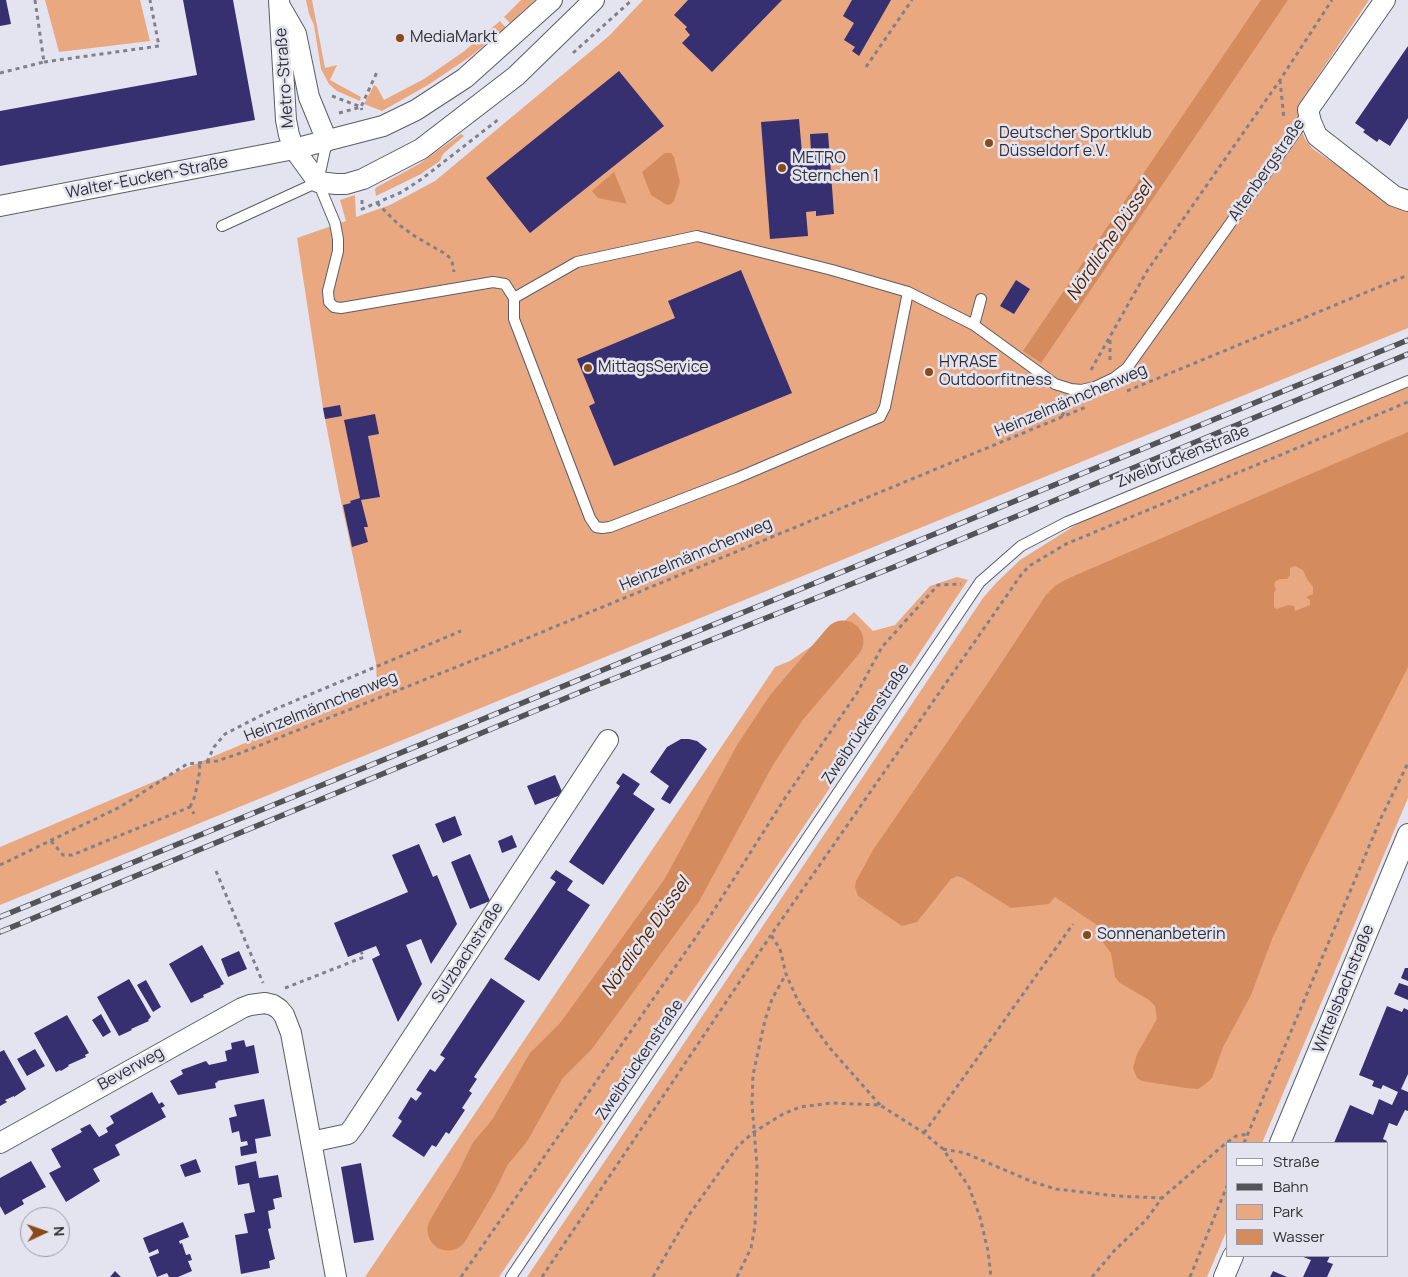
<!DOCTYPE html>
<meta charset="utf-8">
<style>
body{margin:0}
#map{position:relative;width:1408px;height:1277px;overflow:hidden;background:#e3e4f0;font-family:Manrope,sans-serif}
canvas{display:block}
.legend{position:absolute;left:1226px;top:1142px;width:162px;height:115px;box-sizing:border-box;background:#e3e4f0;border:1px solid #9b9ca5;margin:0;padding:6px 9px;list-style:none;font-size:15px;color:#2f2f34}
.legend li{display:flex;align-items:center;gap:10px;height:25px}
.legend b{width:25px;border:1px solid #9b9ca5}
.north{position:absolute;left:20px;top:1207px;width:50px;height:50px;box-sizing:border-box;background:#e3e4f0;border:1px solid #9b9ca5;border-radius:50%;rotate:87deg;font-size:14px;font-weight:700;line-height:20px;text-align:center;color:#2f2f34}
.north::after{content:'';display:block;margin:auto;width:18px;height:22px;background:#8b4918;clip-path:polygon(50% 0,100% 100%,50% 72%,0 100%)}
</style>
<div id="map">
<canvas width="1408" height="1277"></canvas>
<ul class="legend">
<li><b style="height:6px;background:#fff"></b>Straße</li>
<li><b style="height:6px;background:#53535a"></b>Bahn</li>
<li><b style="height:14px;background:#e9a880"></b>Park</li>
<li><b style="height:14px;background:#d48c5f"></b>Wasser</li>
</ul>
<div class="north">N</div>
</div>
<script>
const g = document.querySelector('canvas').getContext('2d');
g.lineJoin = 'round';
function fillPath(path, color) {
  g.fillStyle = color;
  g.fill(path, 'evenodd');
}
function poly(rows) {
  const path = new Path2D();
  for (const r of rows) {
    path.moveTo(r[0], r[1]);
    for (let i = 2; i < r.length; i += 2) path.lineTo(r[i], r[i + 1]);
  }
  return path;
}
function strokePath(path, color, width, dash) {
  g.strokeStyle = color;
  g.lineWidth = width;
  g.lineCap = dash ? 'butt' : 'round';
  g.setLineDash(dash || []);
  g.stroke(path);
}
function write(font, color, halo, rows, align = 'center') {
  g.font = font + ' Manrope,sans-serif';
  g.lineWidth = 5;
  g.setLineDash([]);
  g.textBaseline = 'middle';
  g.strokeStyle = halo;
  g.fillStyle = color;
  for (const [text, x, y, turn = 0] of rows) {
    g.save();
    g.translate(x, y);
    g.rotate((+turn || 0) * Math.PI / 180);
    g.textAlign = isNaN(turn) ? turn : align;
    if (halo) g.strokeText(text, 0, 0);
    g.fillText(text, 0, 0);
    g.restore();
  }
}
fillPath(poly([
 [45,0,140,0,150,41,59,52],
 [306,0,312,0,325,68,337,65,330,80,361,97,360,101,337,91,329,84,321,69,314,25,309,14],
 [521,0,535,0,510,23,504,17],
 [643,0,1369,0,1303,98,1301,106,1301,129,1305,139,1313,149,1400,208,1408,209,1408,328,0,905,0,847,377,687,376,663,339,492,323,408,297,238,346,221,340,200,355,195,356,217,390,205,435,181,609,36],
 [500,21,506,28,471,56,428,85,382,111,364,104,374,85,377,87,384,100,424,79,463,52],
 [461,134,464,136,443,154,440,161,421,174,376,196,375,189,377,187,419,164],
 [1408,385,1408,798,1262,1143,1227,1143,1227,1230,1207,1277,527,1277,983,598,996,583,1020,560,1082,521],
 [957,577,968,580,842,770,499,1277,365,1277,775,667,790,661,835,630,854,612,873,631,895,625,930,586]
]), '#e9a880');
fillPath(poly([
 [1261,0,1288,0,1041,363,1023,351],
 [665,153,671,153,674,157,680,182,674,201,671,204,667,205,651,195,642,172],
 [614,172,627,204,598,198,592,191],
 [1408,432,1408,667,1306,867,1272,939,1251,995,1223,1047,1212,1078,1204,1085,1198,1089,1186,1088,1142,1081,1137,1078,1133,1068,1137,1054,1157,1019,1155,1006,1149,1000,1120,983,1115,977,1111,953,1101,940,1106,931,1055,897,1049,904,1011,908,963,878,957,876,951,879,917,922,902,926,858,896,855,887,856,881,873,850,992,677,1046,595,1056,585,1069,578],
 [1295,566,1303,570,1307,579,1313,587,1313,594,1306,597,1310,600,1310,605,1295,611,1294,606,1289,605,1276,609,1274,607,1274,593,1276,589,1274,584,1276,581,1280,579,1287,579,1290,575,1290,568]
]), '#d48c5f');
strokePath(poly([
 [448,1230,477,1181,490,1154,510,1130,546,1066,576,1036,682,890,755,755,786,708,843,641]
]), '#d48c5f', 41);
fillPath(poly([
 [0,0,6,0,11,24,0,26],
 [183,0,233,0,255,120,0,166,0,111,197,75],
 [688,0,782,0,712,72,682,43,690,35,685,29,687,27,674,15],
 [852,0,891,0,859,56,852,51,855,47,844,40,854,23,843,16],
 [1408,46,1408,118,1390,146,1379,139,1377,142,1363,132,1365,130,1355,123],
 [619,71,664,126,530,233,486,178],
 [799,119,802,153,811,152,810,134,828,133,834,214,816,216,816,211,806,212,808,236,770,239,761,122],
 [741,270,792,393,614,466,589,406,595,403,577,359,675,318,668,301],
 [1016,280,1030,289,1014,314,1000,306],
 [340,405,342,416,325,419,323,408],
 [375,414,379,434,368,436,380,497,361,500,368,527,364,527,368,542,352,547,343,505,351,503,350,501,360,498,344,420],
 [681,739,689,739,697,741,707,749,670,804,661,799,669,786,650,772,667,747],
 [623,773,640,784,633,794,655,809,603,885,569,862,620,786,616,783],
 [555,775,563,794,535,805,527,786],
 [455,816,462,835,443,843,435,824],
 [512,835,517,847,502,853,498,841],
 [419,844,433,877,437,875,457,924,431,964,421,939,406,945,422,984,398,1022,372,959,380,955,376,946,348,957,334,923,408,892,392,855],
 [470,854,490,901,470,909,451,862],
 [556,870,573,881,567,890,590,905,539,981,504,959,556,882,550,878],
 [202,945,224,984,220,986,221,987,203,995,204,997,191,1003,169,964],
 [239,951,247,969,228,977,221,959],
 [1405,968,1408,968,1408,981,1401,978],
 [491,978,525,1001,474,1077,477,1079,469,1091,472,1093,462,1108,465,1110,449,1134,446,1132,436,1147,432,1145,424,1157,392,1136,402,1121,398,1118,411,1097,416,1101,422,1093,416,1090,430,1069,435,1072,445,1058,440,1055],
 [129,979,151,1017,148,1020,149,1021,131,1029,132,1030,119,1036,97,997],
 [146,980,161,1007,153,1012,137,985],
 [1399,983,1408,986,1408,1000,1394,994],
 [1387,1006,1402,1012,1404,1008,1408,1010,1408,1074,1401,1089,1408,1092,1408,1111,1405,1110,1397,1126,1389,1123,1383,1139,1387,1141,1386,1143,1334,1143,1350,1105,1373,1115,1379,1099,1392,1105,1398,1092,1383,1085,1381,1089,1372,1086,1374,1081,1359,1075],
 [101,1014,111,1032,103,1037,92,1020],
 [67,1015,89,1053,85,1055,86,1057,68,1065,69,1066,61,1071,60,1070,56,1072,34,1033],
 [244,1040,246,1047,254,1045,259,1073,217,1081,218,1082,215,1083,216,1088,178,1095,170,1081,183,1074,181,1070,206,1061,209,1065,227,1061,225,1051,232,1049,231,1043],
 [35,1049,45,1066,27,1076,17,1059],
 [4,1050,26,1089,14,1097,14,1096,5,1100,7,1102,0,1106,0,1052],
 [152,1092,159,1104,162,1102,165,1106,161,1108,166,1117,115,1145,120,1155,93,1169,100,1181,66,1202,49,1173,61,1167,51,1149,82,1132,80,1129,90,1124,99,1137,108,1132,106,1128,114,1123,110,1116],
 [264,1099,271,1136,255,1139,257,1153,241,1156,240,1147,248,1145,247,1141,241,1142,239,1131,232,1133,229,1118,237,1116,234,1105],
 [196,1159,201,1172,185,1177,180,1165],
 [31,1161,46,1187,22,1200,24,1204,5,1215,0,1206,0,1178],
 [256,1161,259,1178,278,1175,282,1197,273,1199,275,1209,268,1211,271,1228,268,1229,275,1259,269,1261,270,1268,241,1274,235,1235,248,1233,244,1214,255,1212,249,1183,238,1185,235,1166],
 [361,1163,374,1240,354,1243,341,1167],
 [183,1222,189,1237,179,1241,180,1244,182,1243,186,1255,190,1254,192,1260,188,1261,192,1271,178,1277,169,1277,167,1273,157,1277,149,1257,159,1253,158,1249,149,1253,143,1238],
 [1301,1256,1330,1256,1327,1262,1333,1264,1327,1277,1303,1277,1311,1260],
 [115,1271,121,1277,110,1277],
 [1273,1271,1287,1277,1270,1277]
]), '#373070');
const lane = poly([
 [327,141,318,182,335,223,338,239,338,251,328,291,329,302,334,307,341,308,493,282,505,284,514,298],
 [222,226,318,182],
 [908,292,832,270,697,236,577,262,514,298,514,319,590,518,596,527,602,528,610,527,737,478,880,417,885,407,908,292,974,325,1055,384,1071,389,1081,390,1095,387,1114,378,1127,368,1297,130,1308,111],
 [974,325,981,299],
 [511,1277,980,582,1021,546,1067,522,1408,381]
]);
const street = poly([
 [279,0,286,120,289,135,294,149,318,182,336,184,346,184,363,179,421,149,516,76,594,0],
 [1385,0,1308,110,1311,122,1317,136,1394,196,1408,201],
 [281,8,296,34,309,97,327,141],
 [0,206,294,149,383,126,416,110,465,78,552,0],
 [311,1142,348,1134,354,1126,608,740],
 [0,1143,242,1008,250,1005,265,1003,273,1005,279,1009,284,1015,291,1033,336,1277],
 [1280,1143,1408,834],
 [1224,1277,1233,1256]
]);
strokePath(lane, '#5c5c67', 12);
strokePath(street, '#5c5c67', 22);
strokePath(poly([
 [573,53,632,0],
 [44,62,159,46,150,0],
 [866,67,912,0],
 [0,73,44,62,35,0],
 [1280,80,1284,119],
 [332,96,361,107,362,110],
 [339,113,361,107,377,72],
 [362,200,362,209,402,192,423,178,499,119],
 [377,203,398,224,416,237,444,253,449,257,452,262,454,272],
 [1110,360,1110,336],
 [1091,370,1147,271,1280,80,1332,0],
 [1127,391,1408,275],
 [1062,416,1068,404],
 [207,762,214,747,225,734,266,713,461,631],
 [190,807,195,796,200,770,199,762],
 [51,841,63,855,72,855,190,807,194,814],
 [0,865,120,807,187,764,217,761,238,754,484,656,1086,407],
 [216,871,263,983],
 [285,988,364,957,361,952],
 [880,1105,829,1047,813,1025,798,1001,786,974,780,949,771,935,1021,575,1029,566,1066,544,1408,402],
 [924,1133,1073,924],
 [1244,1143,1381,818,1408,763],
 [943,1149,965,1153,1033,1182,1056,1189,1117,1196,1162,1198],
 [461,1277,707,921,785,798,857,693,882,647,938,585,961,584],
 [542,1277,771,935],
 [653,1277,689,1215,738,1146,754,1132,783,1114,800,1107,831,1103,880,1105,924,1133,943,1149,969,1187,980,1217,988,1251,991,1277],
 [737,1277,751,1248,755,1226,757,1166,752,1104,753,1075,765,1020,772,999,786,974],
 [1092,1277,1114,1251,1146,1220,1162,1198,1226,1143,1236,1136,1248,1134],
 [1190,1277,1227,1186]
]), '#81818a', 3, [4, 4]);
strokePath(lane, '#fff', 10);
strokePath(street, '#fff', 20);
const rail = poly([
 [0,917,1408,340],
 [0,932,588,689,894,567,1408,354]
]);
strokePath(rail, '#53535a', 5.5);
strokePath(rail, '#e3e4f0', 4, [11]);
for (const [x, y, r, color] of [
 [400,38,5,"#8b4918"],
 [989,143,5,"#8b4918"],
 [782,168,5,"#8b4918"],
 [588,368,5,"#8b4918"],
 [929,372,5,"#8b4918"],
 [1087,935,5,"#8b4918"]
]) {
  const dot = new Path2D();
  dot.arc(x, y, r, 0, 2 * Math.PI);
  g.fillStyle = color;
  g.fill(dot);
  strokePath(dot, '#e3e4f0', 2);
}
write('16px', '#2f2f34', '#e3e4f0', [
 ["MediaMarkt",410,38],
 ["Deutscher Sportklub",999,134],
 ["Düsseldorf e.V.",999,152],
 ["METRO",792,159],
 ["Sternchen 1",792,177],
 ["HYRASE",939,363],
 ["Outdoorfitness",939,381],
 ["MittagsService",598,368],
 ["Sonnenanbeterin",1097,935]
], 'left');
write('16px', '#2f2f34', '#e3e4f0', [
 ["Metro-Straße",285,78,-94],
 ["Altenbergstraße",1267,170,-55],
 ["Walter-Eucken-Straße",147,178,-11],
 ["Heinzelmännchenweg",1071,401,-23],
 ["Zweibrückenstraße",1183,457,-22],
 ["Heinzelmännchenweg",696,555,-23],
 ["Heinzelmännchenweg",321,707,-22],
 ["Zweibrückenstraße",866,724,-56],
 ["Sulzbachstraße",468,953,-57],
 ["Wittelsbachstraße",1344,989,-68],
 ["Zweibrückenstraße",640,1060,-56],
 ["Beverweg",131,1069,-29]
]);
write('italic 18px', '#512300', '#e3e4f0', [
 ["Nördliche Düssel",1110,241,-56],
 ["Nördliche Düssel",646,937,-55]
]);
</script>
